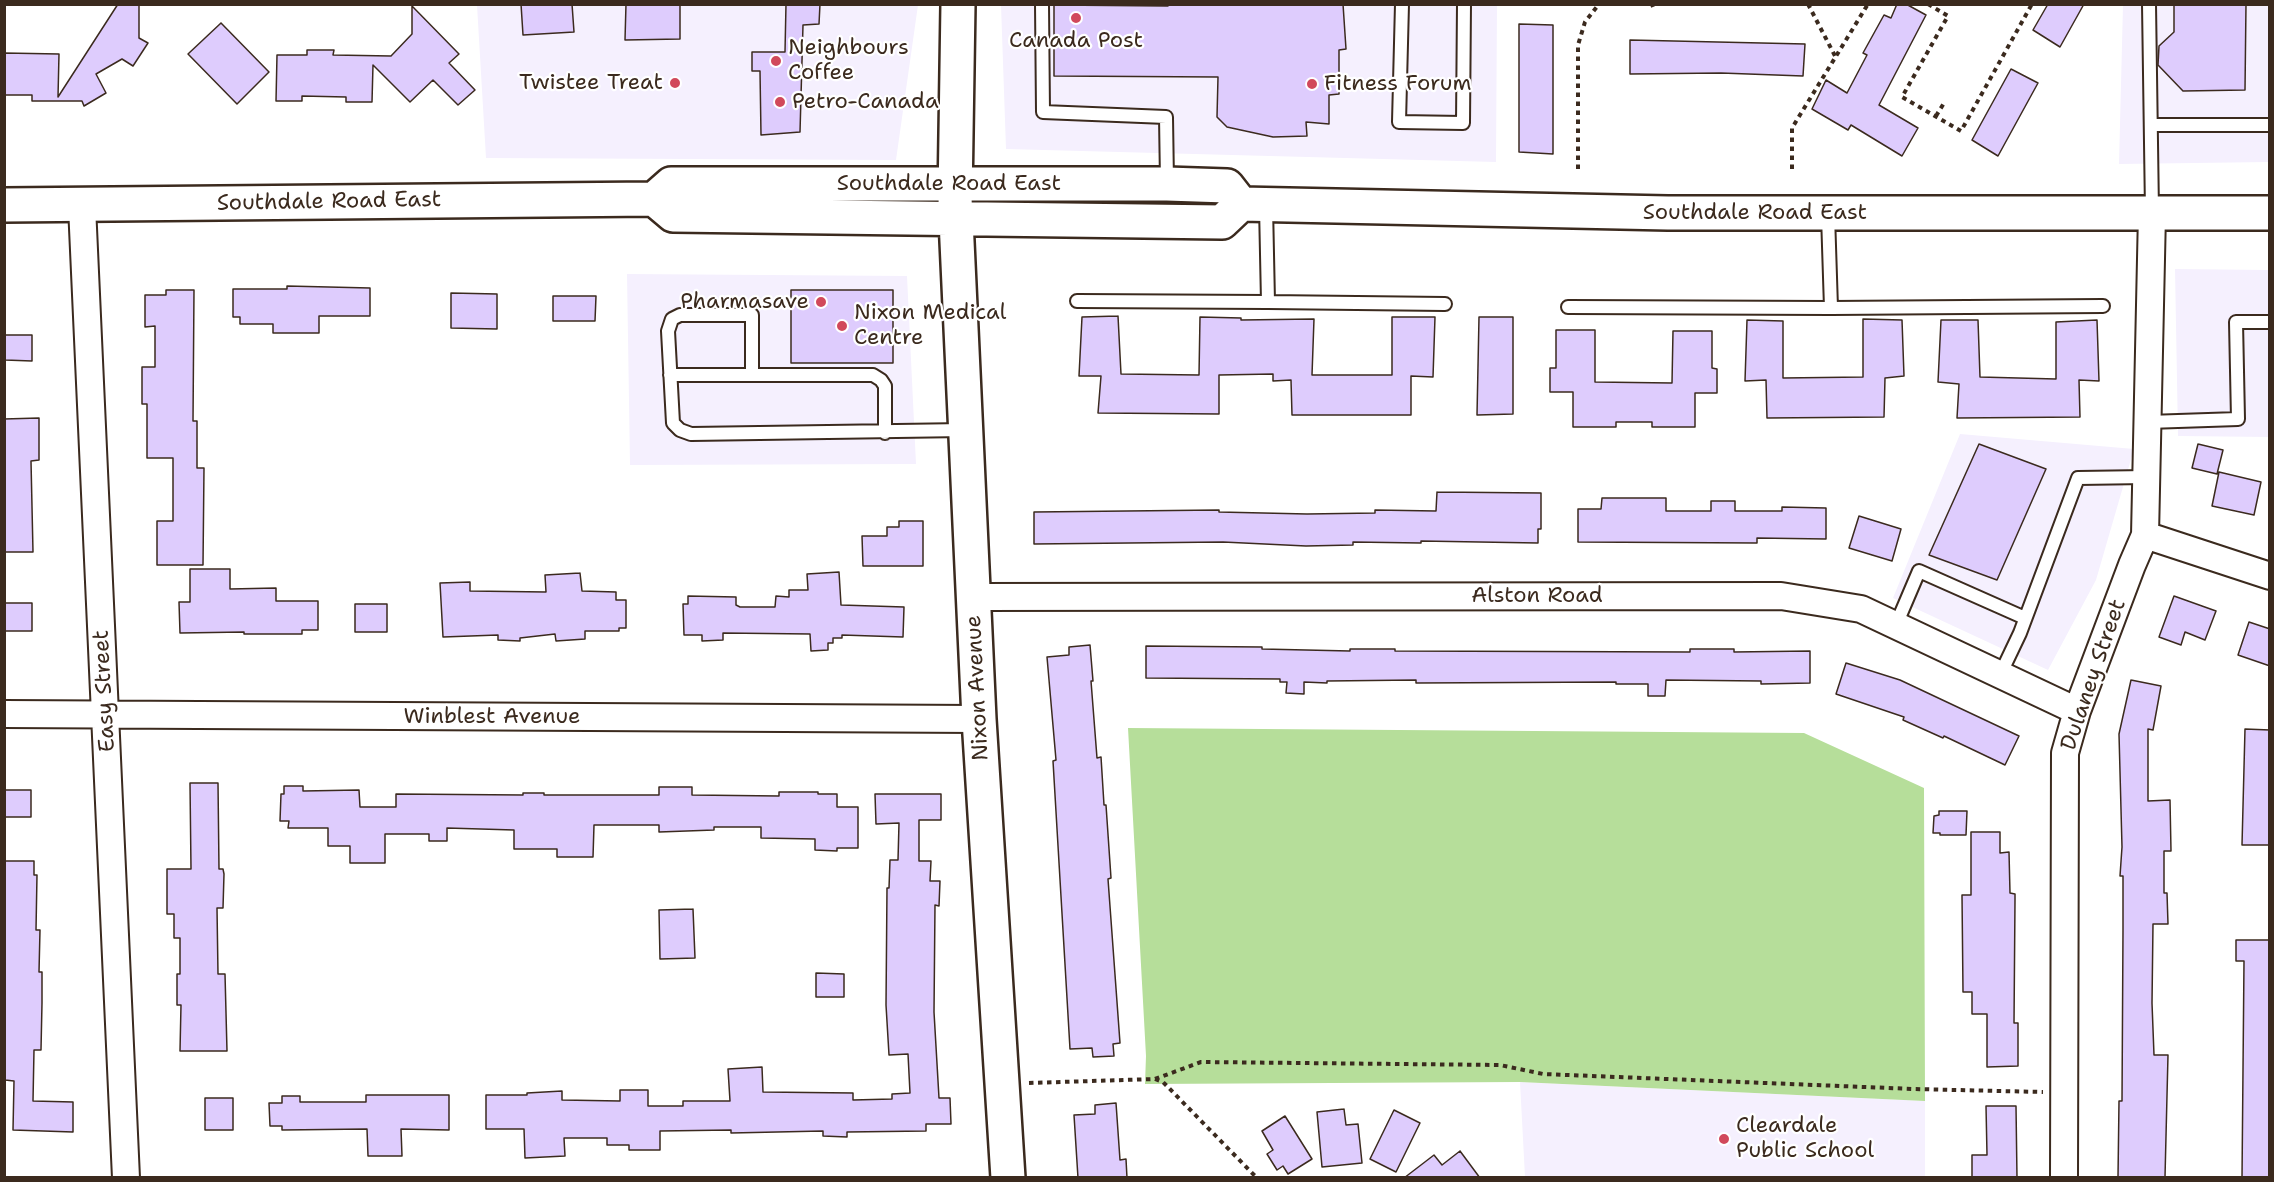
<!DOCTYPE html>
<style>
body{margin:0}
#map{position:relative;width:2274px;height:1182px;overflow:hidden;background:#fff;font-family:"Shantell Sans",sans-serif}
canvas{display:block}
.frame{position:absolute;inset:0;border:6px solid #3b2a1e;pointer-events:none}
</style>
<div id="map">
<canvas width="2274" height="1182"></canvas>
<div class="frame"></div>
</div>
<script>
const g = document.querySelector('canvas').getContext('2d');
g.lineJoin = 'round';
function fillPath(path, color) {
  g.fillStyle = color;
  g.fill(path, 'evenodd');
}
function poly(rows) {
  const path = new Path2D();
  for (const r of rows) {
    path.moveTo(r[0], r[1]);
    for (let i = 2; i < r.length; i += 2) path.lineTo(r[i], r[i + 1]);
  }
  return path;
}
function strokePath(path, color, width, dash) {
  g.strokeStyle = color;
  g.lineWidth = width;
  g.lineCap = dash ? 'butt' : 'round';
  g.setLineDash(dash || []);
  g.stroke(path);
}
function write(font, color, halo, rows, align = 'center') {
  g.font = font + ' "Shantell Sans",sans-serif';
  g.lineWidth = 4.5;
  g.setLineDash([]);
  g.textBaseline = 'middle';
  g.strokeStyle = halo;
  g.fillStyle = color;
  for (const [text, x, y, turn = 0] of rows) {
    g.save();
    g.translate(x, y);
    g.rotate((+turn || 0) * Math.PI / 180);
    g.textAlign = isNaN(turn) ? turn : align;
    if (halo) g.strokeText(text, 0, 0);
    g.fillText(text, 0, 0);
    g.restore();
  }
}
fillPath(poly([
 [477,5,918,5,896,160,486,158],
 [1001,5,1497,5,1496,162,1006,149],
 [2123,5,2269,5,2269,162,2119,164],
 [2175,269,2269,270,2269,437,2178,436],
 [627,274,907,276,916,464,630,465],
 [1960,434,2134,449,2096,580,2048,670,1893,598],
 [1520,1082,1925,1101,1925,1177,1525,1177]
]), '#f5f0fe');
fillPath(poly([
 [1128,728,1804,733,1924,788,1925,1101,1520,1082,1145,1084,1146,1056]
]), '#b6de9a');
const building = poly([
 [118,4,139,4,139,38,148,43,133,66,122,59,96,74,106,93,84,106,82,101,32,101,32,95,4,95,4,53,59,54,58,97,118,4],
 [521,4,572,4,574,32,523,35,521,4],
 [626,4,680,4,680,39,625,40,626,4],
 [786,4,820,4,819,24,803,25,800,132,761,135,760,71,752,71,752,52,785,52,786,4],
 [1168,4,1343,4,1346,49,1339,50,1339,94,1329,95,1329,124,1306,122,1307,136,1273,137,1227,127,1217,117,1218,77,1054,76,1054,5,1168,6,1168,4],
 [1897,4,1906,4,1926,15,1879,105,1918,128,1902,156,1851,125,1848,130,1812,109,1826,80,1847,93,1867,55,1863,53,1884,15,1891,18,1897,4],
 [2048,4,2084,4,2060,47,2033,30,2048,4],
 [2174,4,2246,4,2245,90,2183,91,2158,65,2159,46,2174,32,2174,4],
 [412,6,459,54,449,63,475,90,458,105,433,80,410,102,373,65,372,102,346,102,346,97,302,96,302,101,276,101,277,55,307,55,307,50,334,50,333,55,391,56,412,34,412,6],
 [221,23,269,72,237,104,188,54,221,23],
 [1519,24,1553,25,1553,154,1519,152,1519,24],
 [1630,40,1805,44,1803,76,1721,73,1630,74,1630,40],
 [2011,69,2038,83,1998,156,1972,140,2011,69],
 [287,286,370,288,370,316,319,316,319,333,273,333,273,324,240,324,240,317,233,317,233,289,287,289,287,286],
 [166,290,194,290,193,421,197,421,197,468,204,468,203,565,157,565,157,521,173,521,173,458,147,458,147,404,142,404,142,367,155,367,155,326,145,327,145,295,166,295,166,290],
 [791,290,893,290,893,363,791,363,791,290],
 [451,293,497,294,497,329,451,328,451,293],
 [553,296,596,296,595,321,553,321,553,296],
 [1118,316,1121,374,1199,375,1200,317,1241,318,1241,320,1314,319,1312,375,1392,375,1392,317,1435,317,1433,377,1411,376,1411,415,1292,415,1291,380,1273,381,1273,374,1219,375,1219,414,1098,413,1101,376,1079,376,1082,317,1118,316],
 [1479,317,1513,317,1513,414,1477,415,1479,317],
 [1863,319,1902,320,1904,376,1885,378,1884,417,1767,418,1766,380,1745,381,1747,320,1783,321,1783,378,1863,377,1863,319],
 [1941,320,1978,320,1980,377,2056,379,2056,322,2097,320,2099,381,2079,380,2080,417,1957,418,1959,384,1938,382,1941,320],
 [1556,330,1595,330,1595,382,1672,383,1673,331,1712,331,1712,368,1717,369,1717,393,1695,393,1695,427,1652,427,1652,422,1616,422,1616,427,1573,427,1573,392,1550,392,1550,368,1556,368,1556,330],
 [5,335,32,335,32,361,5,360,5,335],
 [39,418,39,460,31,461,33,552,4,552,4,419,39,418],
 [1979,444,2046,469,1997,580,1929,555,1979,444],
 [2198,444,2223,450,2217,474,2192,468,2198,444],
 [2219,472,2261,482,2254,515,2212,506,2219,472],
 [1437,492,1541,493,1541,529,1538,529,1538,543,1421,541,1421,543,1353,542,1353,545,1306,546,1223,542,1034,544,1034,512,1219,510,1219,512,1307,514,1375,513,1375,510,1436,511,1437,492],
 [1602,498,1666,498,1666,511,1711,511,1711,501,1735,501,1735,511,1782,511,1782,507,1826,508,1826,539,1757,538,1757,543,1578,542,1578,509,1601,509,1602,498],
 [1859,516,1901,529,1892,561,1849,548,1859,516],
 [899,521,923,521,923,566,863,566,862,536,887,536,887,527,899,527,899,521],
 [190,569,230,569,230,589,276,588,276,601,318,601,318,630,302,630,302,634,244,634,244,632,180,633,179,602,190,602,190,569],
 [839,572,841,605,904,607,903,637,842,635,842,638,833,638,833,643,828,643,828,650,811,651,810,634,723,633,723,640,702,641,702,635,684,635,683,604,688,604,688,596,736,597,736,605,740,607,775,607,776,596,789,597,789,590,808,590,807,574,839,572],
 [580,573,582,591,616,592,616,600,626,600,626,628,619,628,619,631,585,631,585,639,556,641,555,634,520,638,520,641,498,640,498,635,443,637,440,583,470,582,470,591,546,592,545,575,580,573],
 [2174,596,2216,611,2205,640,2185,632,2181,645,2159,637,2174,596],
 [4,603,32,603,32,631,4,631,4,603],
 [355,604,387,604,387,632,355,632,355,604],
 [2249,622,2270,629,2270,666,2238,655,2249,622],
 [1090,645,1093,681,1091,681,1097,758,1101,757,1104,805,1106,805,1111,878,1108,879,1120,1043,1113,1044,1114,1056,1093,1057,1092,1048,1070,1049,1053,761,1056,760,1047,657,1069,655,1069,647,1090,645],
 [1146,646,1262,647,1262,649,1350,651,1350,649,1395,649,1395,651,1690,652,1690,649,1734,649,1734,652,1810,651,1810,683,1761,684,1761,681,1666,680,1665,696,1648,696,1648,684,1616,684,1616,682,1416,683,1416,680,1327,681,1327,683,1304,682,1304,694,1286,693,1287,682,1280,682,1280,679,1146,678,1146,646],
 [1846,663,1900,680,2019,736,2005,765,1944,736,1943,738,1903,720,1904,717,1836,694,1846,663],
 [2131,680,2161,686,2153,730,2148,729,2148,801,2170,800,2171,851,2164,851,2164,893,2167,893,2168,924,2153,924,2152,1003,2154,1055,2168,1055,2165,1177,2118,1177,2119,1101,2122,1101,2123,930,2123,876,2120,876,2122,847,2119,734,2131,680],
 [2245,729,2270,730,2270,845,2242,845,2245,729],
 [190,783,218,783,219,869,223,869,224,874,223,908,217,908,218,974,225,974,227,1051,180,1051,181,1005,177,1005,177,974,180,974,180,938,174,938,174,914,167,914,167,869,191,869,190,783],
 [284,786,303,786,303,791,359,790,360,807,396,807,396,794,523,795,523,793,544,793,544,795,659,795,659,787,692,787,692,795,779,796,779,792,818,792,818,794,837,794,837,807,858,807,858,848,837,848,837,851,815,850,815,839,761,838,761,827,714,827,714,830,659,832,659,825,594,825,593,857,557,857,557,849,514,849,514,830,447,828,447,841,429,841,429,834,385,834,385,863,350,863,350,846,328,846,328,828,288,828,289,821,280,821,281,794,284,794,284,786],
 [4,790,31,790,31,817,4,817,4,790],
 [875,794,941,794,941,820,919,820,919,861,931,861,930,881,940,881,939,906,935,905,934,1012,939,1098,950,1098,951,1124,926,1124,926,1131,847,1132,847,1137,823,1136,823,1131,731,1133,731,1130,660,1131,660,1150,629,1150,629,1145,607,1145,607,1138,564,1138,565,1156,525,1158,524,1129,486,1129,486,1095,527,1095,527,1093,562,1091,562,1100,620,1101,620,1090,648,1090,648,1106,683,1106,683,1101,730,1101,728,1069,762,1067,763,1092,853,1093,853,1100,892,1099,892,1094,910,1093,908,1054,889,1055,886,1005,887,888,889,888,890,860,898,860,899,823,876,824,875,794],
 [1939,811,1967,811,1966,835,1940,835,1940,833,1933,833,1934,816,1939,815,1939,811],
 [1971,832,2000,832,2000,853,2009,852,2010,893,2015,894,2015,900,2014,1023,2018,1023,2018,1066,1987,1067,1987,1014,1972,1014,1972,992,1963,992,1962,895,1971,895,1971,832],
 [4,861,34,861,34,875,37,875,36,930,40,930,39,972,42,972,42,1003,41,1050,34,1050,33,1101,73,1102,73,1132,13,1130,14,1081,5,1080,4,861],
 [693,909,695,958,660,959,659,910,693,909],
 [2236,940,2270,940,2270,1178,2242,1178,2244,961,2236,961,2236,940],
 [816,973,844,974,844,997,816,997,816,973],
 [366,1095,449,1095,449,1130,401,1129,402,1156,368,1156,367,1129,282,1130,282,1126,270,1126,269,1103,282,1103,282,1096,300,1096,300,1102,366,1102,366,1095],
 [205,1098,233,1098,233,1130,205,1130,205,1098],
 [1116,1103,1120,1160,1126,1159,1127,1178,1078,1178,1074,1115,1095,1114,1095,1105,1116,1103],
 [1986,1106,2016,1106,2017,1178,1972,1178,1972,1155,1987,1155,1986,1106],
 [1344,1109,1346,1125,1358,1124,1362,1163,1322,1167,1317,1112,1344,1109],
 [1394,1110,1420,1123,1396,1172,1370,1159,1394,1110],
 [1285,1116,1312,1159,1288,1174,1283,1166,1277,1170,1267,1154,1273,1150,1262,1131,1285,1116],
 [1460,1151,1480,1178,1404,1178,1434,1155,1442,1165,1460,1151]
]);
fillPath(building, '#deccfd');
strokePath(building, '#3b2a1e', 1.5);
const lane = poly([
 [1042,4,1043,112,1166,117,1167,182],
 [1402,4,1399,122,1463,123,1464,4],
 [2149,4,2152,212],
 [2151,125,2270,125],
 [1828,215,1831,308,2103,306],
 [1077,301,1268,302,1266,206],
 [1268,302,1445,304],
 [1568,307,1831,308],
 [670,375,873,375,881,380,885,386,885,433],
 [752,375,752,315,680,315,672,319,668,331,673,423,680,430,691,434,965,430],
 [2148,422,2238,419,2236,322,2270,322],
 [1896,625,1919,571,2025,618],
 [2000,675,2020,633,2078,478,2147,477]
]);
const street = poly([
 [82,206,126,1178],
 [2145,535,2270,576],
 [974,597,1781,596,1861,609,2077,711],
 [4,714,979,719],
 [2064,1178,2065,753,2077,711,2132,565,2145,535,2152,213]
]);
const secondary = poly([
 [958,4,955,198,979,719,1008,1178],
 [654,199,671,184,1167,184,1227,186,1241,204],
 [4,205,654,199,673,215,1222,222,1241,204,1668,213,2270,213]
]);
strokePath(lane, '#3b2a1e', 16);
strokePath(street, '#3b2a1e', 30);
strokePath(secondary, '#3b2a1e', 38);
strokePath(poly([
 [1652,4,1653,7],
 [1808,4,1835,56],
 [1928,4,1948,16,1902,97,1961,131,2032,4],
 [1936,116,1944,103],
 [1578,169,1578,45,1585,22,1599,4],
 [1792,169,1792,128,1868,4],
 [1155,1079,1201,1062,1500,1065,1543,1074,1914,1089,2043,1092],
 [1029,1083,1155,1079,1163,1082,1257,1178]
]), '#3b2a1e', 4, [4.5, 4.5]);
strokePath(lane, '#fff', 12);
strokePath(street, '#fff', 26);
strokePath(secondary, '#fff', 33);
for (const [x, y, r, color] of [
 [1076,18,6,"#d1495b"],
 [776,61,6,"#d1495b"],
 [675,83,6,"#d1495b"],
 [1312,84,6,"#d1495b"],
 [780,102,6,"#d1495b"],
 [821,302,6,"#d1495b"],
 [842,326,6,"#d1495b"],
 [1724,1139,6,"#d1495b"]
]) {
  const dot = new Path2D();
  dot.arc(x, y, r, 0, 2 * Math.PI);
  g.fillStyle = color;
  g.fill(dot);
  strokePath(dot, '#fff', 2);
}
write('22px', '#3b2a1e', '#fff', [
 ["Canada Post",1076,41,"center"],
 ["Neighbours",788,48],
 ["Coffee",788,73],
 ["Twistee Treat",663,83,"right"],
 ["Fitness Forum",1324,84],
 ["Petro-Canada",792,102],
 ["Pharmasave",809,302,"right"],
 ["Nixon Medical",854,313],
 ["Centre",854,338],
 ["Cleardale",1736,1126],
 ["Public School",1736,1151]
], 'left');
write('22px', '#3b2a1e', '#fff', [
 ["Southdale Road East",949,184],
 ["Southdale Road East",329,202,-1],
 ["Southdale Road East",1755,213],
 ["Alston Road",1537,596],
 ["Dulaney Street",2094,675,-71],
 ["Nixon Avenue",978,688,-93],
 ["Easy Street",105,691,-93],
 ["Winblest Avenue",492,717]
]);
</script>
